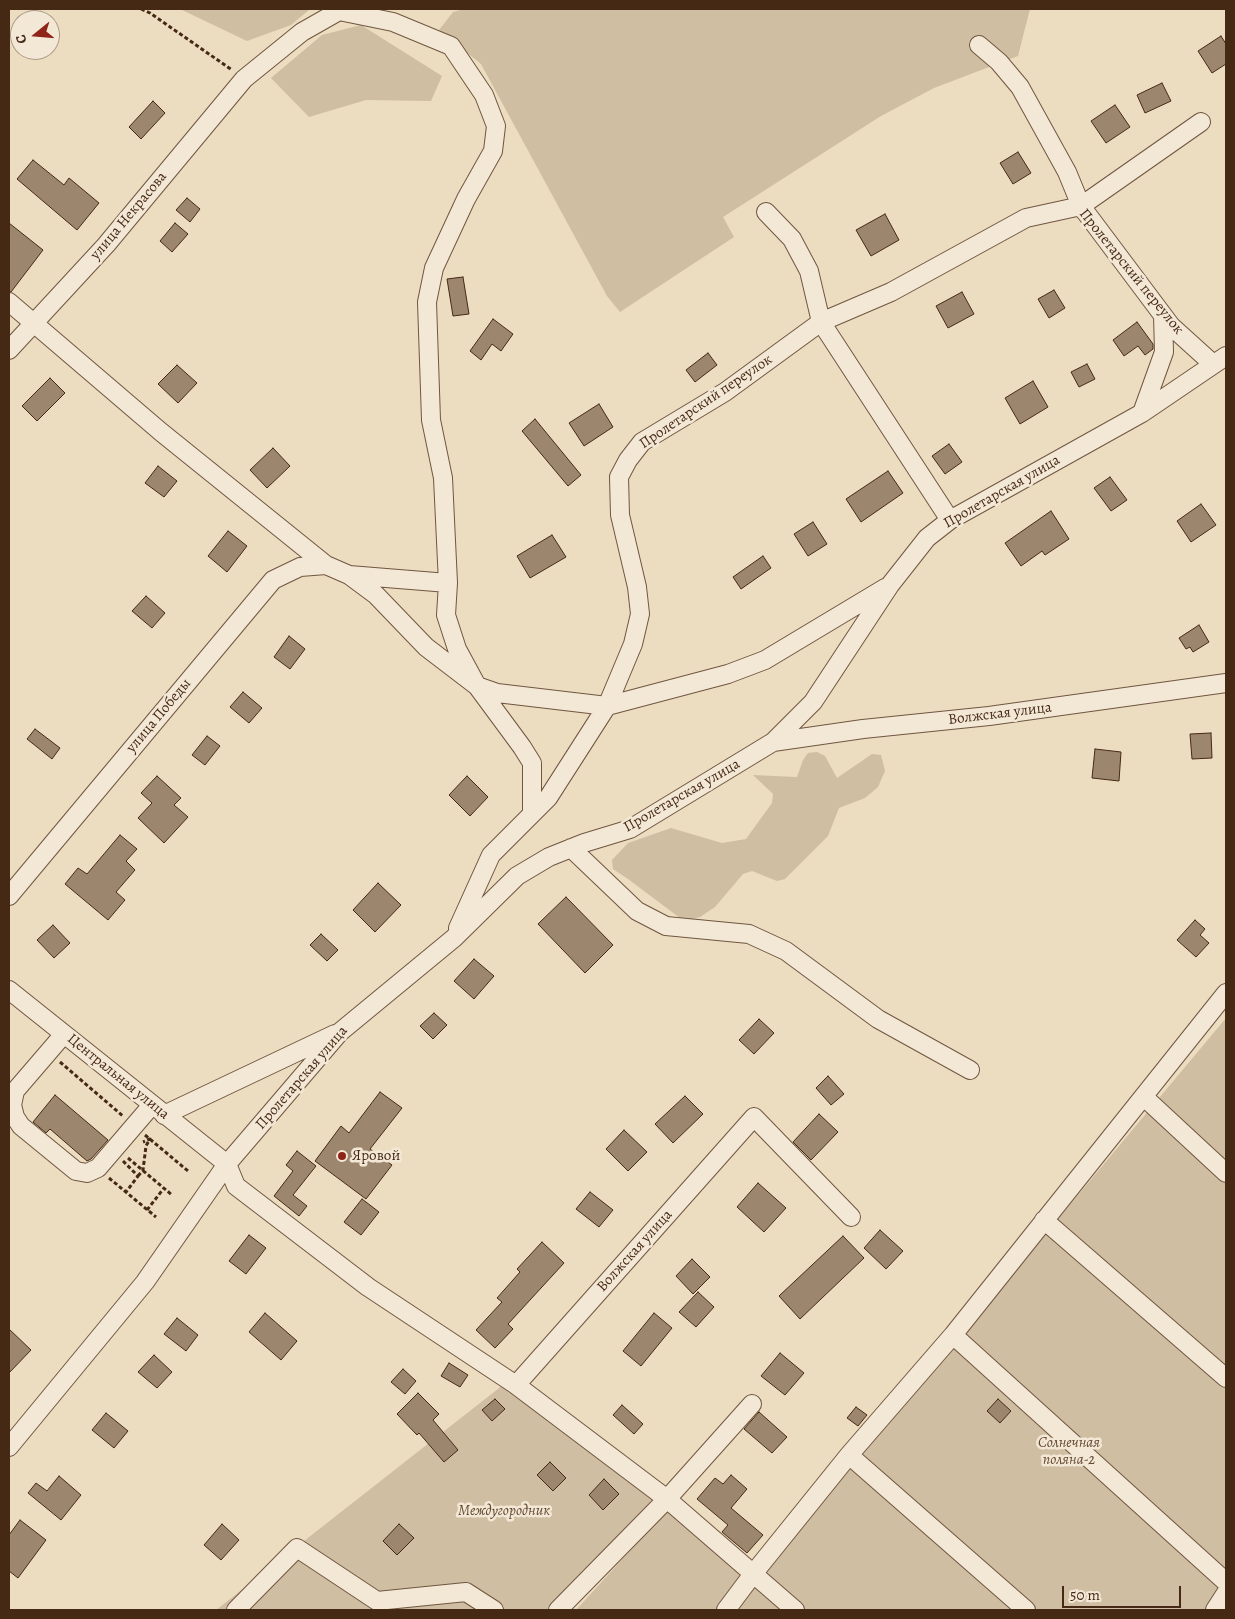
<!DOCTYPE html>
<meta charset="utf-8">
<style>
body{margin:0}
#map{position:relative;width:1235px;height:1619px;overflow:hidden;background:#ecdcc0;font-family:Alegreya,serif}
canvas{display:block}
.frame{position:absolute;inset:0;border:10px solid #462915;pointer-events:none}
.north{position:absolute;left:10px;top:10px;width:50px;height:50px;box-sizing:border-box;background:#f3e8d6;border:1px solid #ae9c89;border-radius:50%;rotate:253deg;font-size:14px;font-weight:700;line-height:20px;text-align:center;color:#462915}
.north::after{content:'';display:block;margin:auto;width:18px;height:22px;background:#8f2418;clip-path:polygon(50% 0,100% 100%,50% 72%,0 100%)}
.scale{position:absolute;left:1062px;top:1586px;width:119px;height:22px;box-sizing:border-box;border:2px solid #462915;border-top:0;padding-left:6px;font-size:15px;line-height:18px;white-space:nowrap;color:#462915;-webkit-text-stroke:4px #f3e8d6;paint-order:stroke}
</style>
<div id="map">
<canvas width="1235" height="1619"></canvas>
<div class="frame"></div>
<div class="north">С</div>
<div class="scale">50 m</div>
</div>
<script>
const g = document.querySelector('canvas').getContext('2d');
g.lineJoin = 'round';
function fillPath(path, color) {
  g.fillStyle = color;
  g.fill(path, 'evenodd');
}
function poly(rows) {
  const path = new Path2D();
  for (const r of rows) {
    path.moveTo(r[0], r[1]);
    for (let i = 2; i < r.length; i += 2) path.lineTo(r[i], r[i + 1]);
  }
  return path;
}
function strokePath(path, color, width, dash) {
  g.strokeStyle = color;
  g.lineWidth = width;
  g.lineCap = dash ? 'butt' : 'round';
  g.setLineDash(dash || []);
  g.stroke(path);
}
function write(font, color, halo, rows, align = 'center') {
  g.font = font + ' Alegreya,serif';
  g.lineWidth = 5;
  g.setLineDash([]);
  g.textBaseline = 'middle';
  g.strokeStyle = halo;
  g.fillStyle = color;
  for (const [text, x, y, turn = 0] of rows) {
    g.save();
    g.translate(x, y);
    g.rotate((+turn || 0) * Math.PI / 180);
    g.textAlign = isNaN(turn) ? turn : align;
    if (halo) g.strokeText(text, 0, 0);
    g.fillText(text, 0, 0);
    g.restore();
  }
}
fillPath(poly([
 [180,9,310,9,291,25,247,41],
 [464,9,1030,9,1018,56,934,88,881,116,723,217,734,237,620,312,607,296,481,64,439,30,453,12],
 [361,25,442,76,431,101,366,100,309,117,271,78,322,35],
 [817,752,825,756,837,778,872,754,881,755,885,771,878,787,865,798,839,808,828,836,785,879,777,881,752,871,743,874,715,907,700,917,684,921,628,879,613,869,612,860,628,843,671,828,722,843,746,839,772,803,773,794,753,775,797,777,803,760,808,753],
 [1226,1018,1226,1610,576,1610,668,1509,756,1580],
 [503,1385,654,1498,552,1610,216,1610]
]), '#d0bea3');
const building = poly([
 [1221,36,1226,44,1226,64,1212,73,1198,51,1221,36],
 [1162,83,1171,101,1145,113,1137,95,1162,83],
 [153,101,165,113,141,139,129,127,153,101],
 [1115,105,1130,127,1106,143,1091,121,1115,105],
 [1018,152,1031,173,1013,184,1000,163,1018,152],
 [33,160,64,185,69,178,99,203,77,230,17,179,33,160],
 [187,198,200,209,190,222,176,210,187,198],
 [885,214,899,240,871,256,856,230,885,214],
 [9,223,43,250,11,292,9,292,9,223],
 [175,223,188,234,172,252,160,241,175,223],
 [463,277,469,314,453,316,447,279,463,277],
 [1054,290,1065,308,1049,318,1038,299,1054,290],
 [962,292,974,314,948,328,936,306,962,292],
 [493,319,513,334,501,351,492,344,481,360,470,351,493,319],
 [1137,322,1153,344,1153,349,1145,355,1138,346,1124,356,1113,340,1137,322],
 [708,353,717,365,695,382,686,370,708,353],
 [1087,364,1095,379,1079,387,1071,372,1087,364],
 [177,365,197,383,178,403,158,384,177,365],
 [50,378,65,393,37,421,22,406,50,378],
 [1033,381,1048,407,1020,424,1005,398,1033,381],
 [599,404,613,427,584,446,569,423,599,404],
 [535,419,581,475,568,486,522,431,535,419],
 [949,444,962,462,945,474,932,456,949,444],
 [273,448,290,466,267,488,250,470,273,448],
 [158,466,177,481,164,497,145,483,158,466],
 [888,471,903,493,861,522,846,499,888,471],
 [1110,477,1127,500,1111,511,1094,488,1110,477],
 [1201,504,1216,525,1191,542,1177,521,1201,504],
 [1051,511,1069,539,1045,555,1042,551,1021,566,1005,543,1051,511],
 [813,522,827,544,808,556,794,534,813,522],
 [228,531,247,546,227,572,208,556,228,531],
 [552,535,566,557,530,578,517,556,552,535],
 [763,556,771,568,741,589,733,577,763,556],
 [146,596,165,613,152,628,132,611,146,596],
 [1199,625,1209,642,1193,652,1190,647,1186,649,1179,638,1199,625],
 [289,636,305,649,290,669,274,657,289,636],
 [243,692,262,708,249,723,230,707,243,692],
 [35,729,60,748,52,759,27,739,35,729],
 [1211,733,1212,758,1192,759,1190,734,1211,733],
 [207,736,220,746,205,765,192,755,207,736],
 [1095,749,1121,752,1119,781,1092,778,1095,749],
 [157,776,181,798,174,805,188,817,164,843,138,818,152,803,141,793,157,776],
 [467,776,488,797,470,816,449,795,467,776],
 [120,835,137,849,126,861,135,870,116,892,125,900,108,920,65,884,78,868,87,874,120,835],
 [378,883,401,905,375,932,353,910,378,883],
 [566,897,613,945,585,973,538,924,566,897],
 [1195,920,1205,929,1200,935,1209,943,1196,957,1177,940,1195,920],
 [53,925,70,943,54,958,37,940,53,925],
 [321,934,338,950,327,961,310,945,321,934],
 [474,959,494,976,474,999,454,981,474,959],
 [434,1013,447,1025,433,1039,420,1026,434,1013],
 [759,1019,774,1033,754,1054,739,1040,759,1019],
 [828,1076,844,1094,831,1105,816,1088,828,1076],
 [380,1092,402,1108,370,1149,392,1165,366,1199,315,1161,341,1126,349,1133,380,1092],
 [55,1095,108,1140,91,1159,87,1161,50,1129,46,1133,33,1122,55,1095],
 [685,1096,703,1114,673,1143,655,1124,685,1096],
 [819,1114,838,1132,811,1160,793,1142,819,1114],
 [624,1130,647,1152,628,1171,606,1149,624,1130],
 [297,1151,316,1166,293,1195,307,1206,299,1216,274,1196,293,1171,286,1165,297,1151],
 [758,1183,786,1208,764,1232,737,1207,758,1183],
 [590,1192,613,1210,599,1227,576,1209,590,1192],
 [362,1199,379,1212,361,1235,344,1222,362,1199],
 [880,1230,903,1251,886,1269,864,1248,880,1230],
 [249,1235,266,1248,246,1274,229,1261,249,1235],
 [843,1236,864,1258,800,1319,779,1296,843,1236],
 [542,1242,564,1263,508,1324,513,1329,495,1348,476,1330,502,1302,497,1298,520,1272,517,1269,542,1242],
 [692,1259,710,1277,693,1294,676,1276,692,1259],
 [698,1292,714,1307,696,1327,679,1312,698,1292],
 [265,1313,297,1341,281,1360,249,1332,265,1313],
 [654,1313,672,1328,641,1366,623,1351,654,1313],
 [177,1318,198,1335,186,1351,164,1334,177,1318],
 [9,1329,31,1350,9,1373,9,1329],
 [780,1353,804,1373,785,1395,761,1376,780,1353],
 [154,1355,172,1372,157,1388,138,1372,154,1355],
 [449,1363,468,1375,460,1387,441,1376,449,1363],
 [403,1369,416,1381,405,1394,391,1382,403,1369],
 [418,1393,439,1414,433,1420,458,1450,444,1462,419,1433,417,1435,397,1414,418,1393],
 [495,1399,505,1409,492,1421,482,1410,495,1399],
 [998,1399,1011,1411,1000,1423,987,1411,998,1399],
 [622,1405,643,1424,634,1434,613,1415,622,1405],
 [856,1407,867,1415,858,1426,847,1418,856,1407],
 [759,1412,787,1437,772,1453,744,1429,759,1412],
 [106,1413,128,1431,114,1448,92,1430,106,1413],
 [550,1462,566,1478,553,1491,537,1475,550,1462],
 [731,1475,747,1489,731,1508,763,1535,747,1553,722,1532,728,1525,697,1499,715,1478,723,1484,731,1475],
 [59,1476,81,1495,61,1520,28,1493,36,1483,47,1491,59,1476],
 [604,1479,619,1494,603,1510,589,1495,604,1479],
 [20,1520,46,1540,18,1578,9,1571,9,1535,20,1520],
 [222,1524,239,1540,221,1560,204,1545,222,1524],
 [399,1524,414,1538,397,1555,383,1541,399,1524]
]);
fillPath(building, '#9c866e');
strokePath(building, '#462915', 1);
const minor = poly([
 [979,45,999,62,1020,87,1067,172,1081,206,1201,122],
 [766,212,792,239,809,271,821,322,950,520],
 [9,302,161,432,326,565,349,575,376,595,426,647,477,686,497,693,607,706,728,674,765,660,885,588],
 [9,350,106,245,244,79,302,32,339,11,393,22,451,46,484,95,496,126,493,151,466,199,434,268,427,302,431,420,443,478,448,583,446,615,457,649,477,686,522,747,532,763,532,813],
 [1142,413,1164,352,1163,315],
 [349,575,448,583],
 [773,742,863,729,989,716,1226,683],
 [571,848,637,911,666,926,749,934,786,951,878,1019,970,1070],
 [9,896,273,580,300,567,326,565],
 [458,928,491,855,548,798,607,706,633,644,640,614,637,587,620,515,619,477,628,460,642,442,725,392,821,322,891,292,1026,218,1081,206,1171,326,1213,364],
 [9,990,227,1164,236,1186,368,1287,516,1385,667,1499,795,1610],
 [64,1034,15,1091,12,1105,15,1117,21,1126,76,1171,87,1173,98,1168,152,1105],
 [1144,1097,1226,1173],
 [164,1115,335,1034],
 [1044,1220,1226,1378],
 [953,1335,1226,1582],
 [516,1385,754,1117,851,1217],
 [9,1447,145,1282,227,1164,340,1032,454,938,517,876,549,857,584,843,630,829,773,742,813,702,890,585,927,538,950,520,1142,413,1226,356],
 [849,1455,1026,1610],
 [236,1610,297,1548,377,1601,466,1592,494,1610],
 [558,1610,667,1499,752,1404],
 [726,1610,753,1574,849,1455,953,1335,1226,993],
 [1215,1610,1226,1593]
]);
strokePath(minor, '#705640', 20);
strokePath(poly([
 [141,9,150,13,232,70],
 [60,1062,124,1117],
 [145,1135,188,1171],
 [128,1158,172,1195],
 [123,1161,138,1176,126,1192],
 [138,1176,143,1170,146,1146,150,1139,143,1142],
 [109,1178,156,1217],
 [147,1210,164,1188]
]), '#462915', 3, [4, 2.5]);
strokePath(minor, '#f3e8d6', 18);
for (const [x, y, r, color] of [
 [342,1156,5,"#8f2418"]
]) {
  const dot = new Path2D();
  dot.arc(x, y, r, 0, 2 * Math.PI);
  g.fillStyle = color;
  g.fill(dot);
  strokePath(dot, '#f3e8d6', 2);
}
write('15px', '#462915', '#f3e8d6', [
 ["улица Некрасова",129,216,-50],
 ["Пролетарский переулок",1131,272,51],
 ["Пролетарский переулок",706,402,-34],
 ["Пролетарская улица",1002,492,-30],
 ["Волжская улица",1000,714,-7],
 ["улица Победы",159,716,-50],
 ["Пролетарская улица",682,796,-30],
 ["Центральная улица",118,1077,39],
 ["Пролетарская улица",302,1078,-49],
 ["Волжская улица",635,1251,-48]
]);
write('15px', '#462915', '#f3e8d6', [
 ["Яровой",352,1156]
], 'left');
write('italic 15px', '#624731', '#f3e8d6', [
 ["Солнечная",1069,1443],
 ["поляна-2",1069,1460],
 ["Междугородник",504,1511]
]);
</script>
